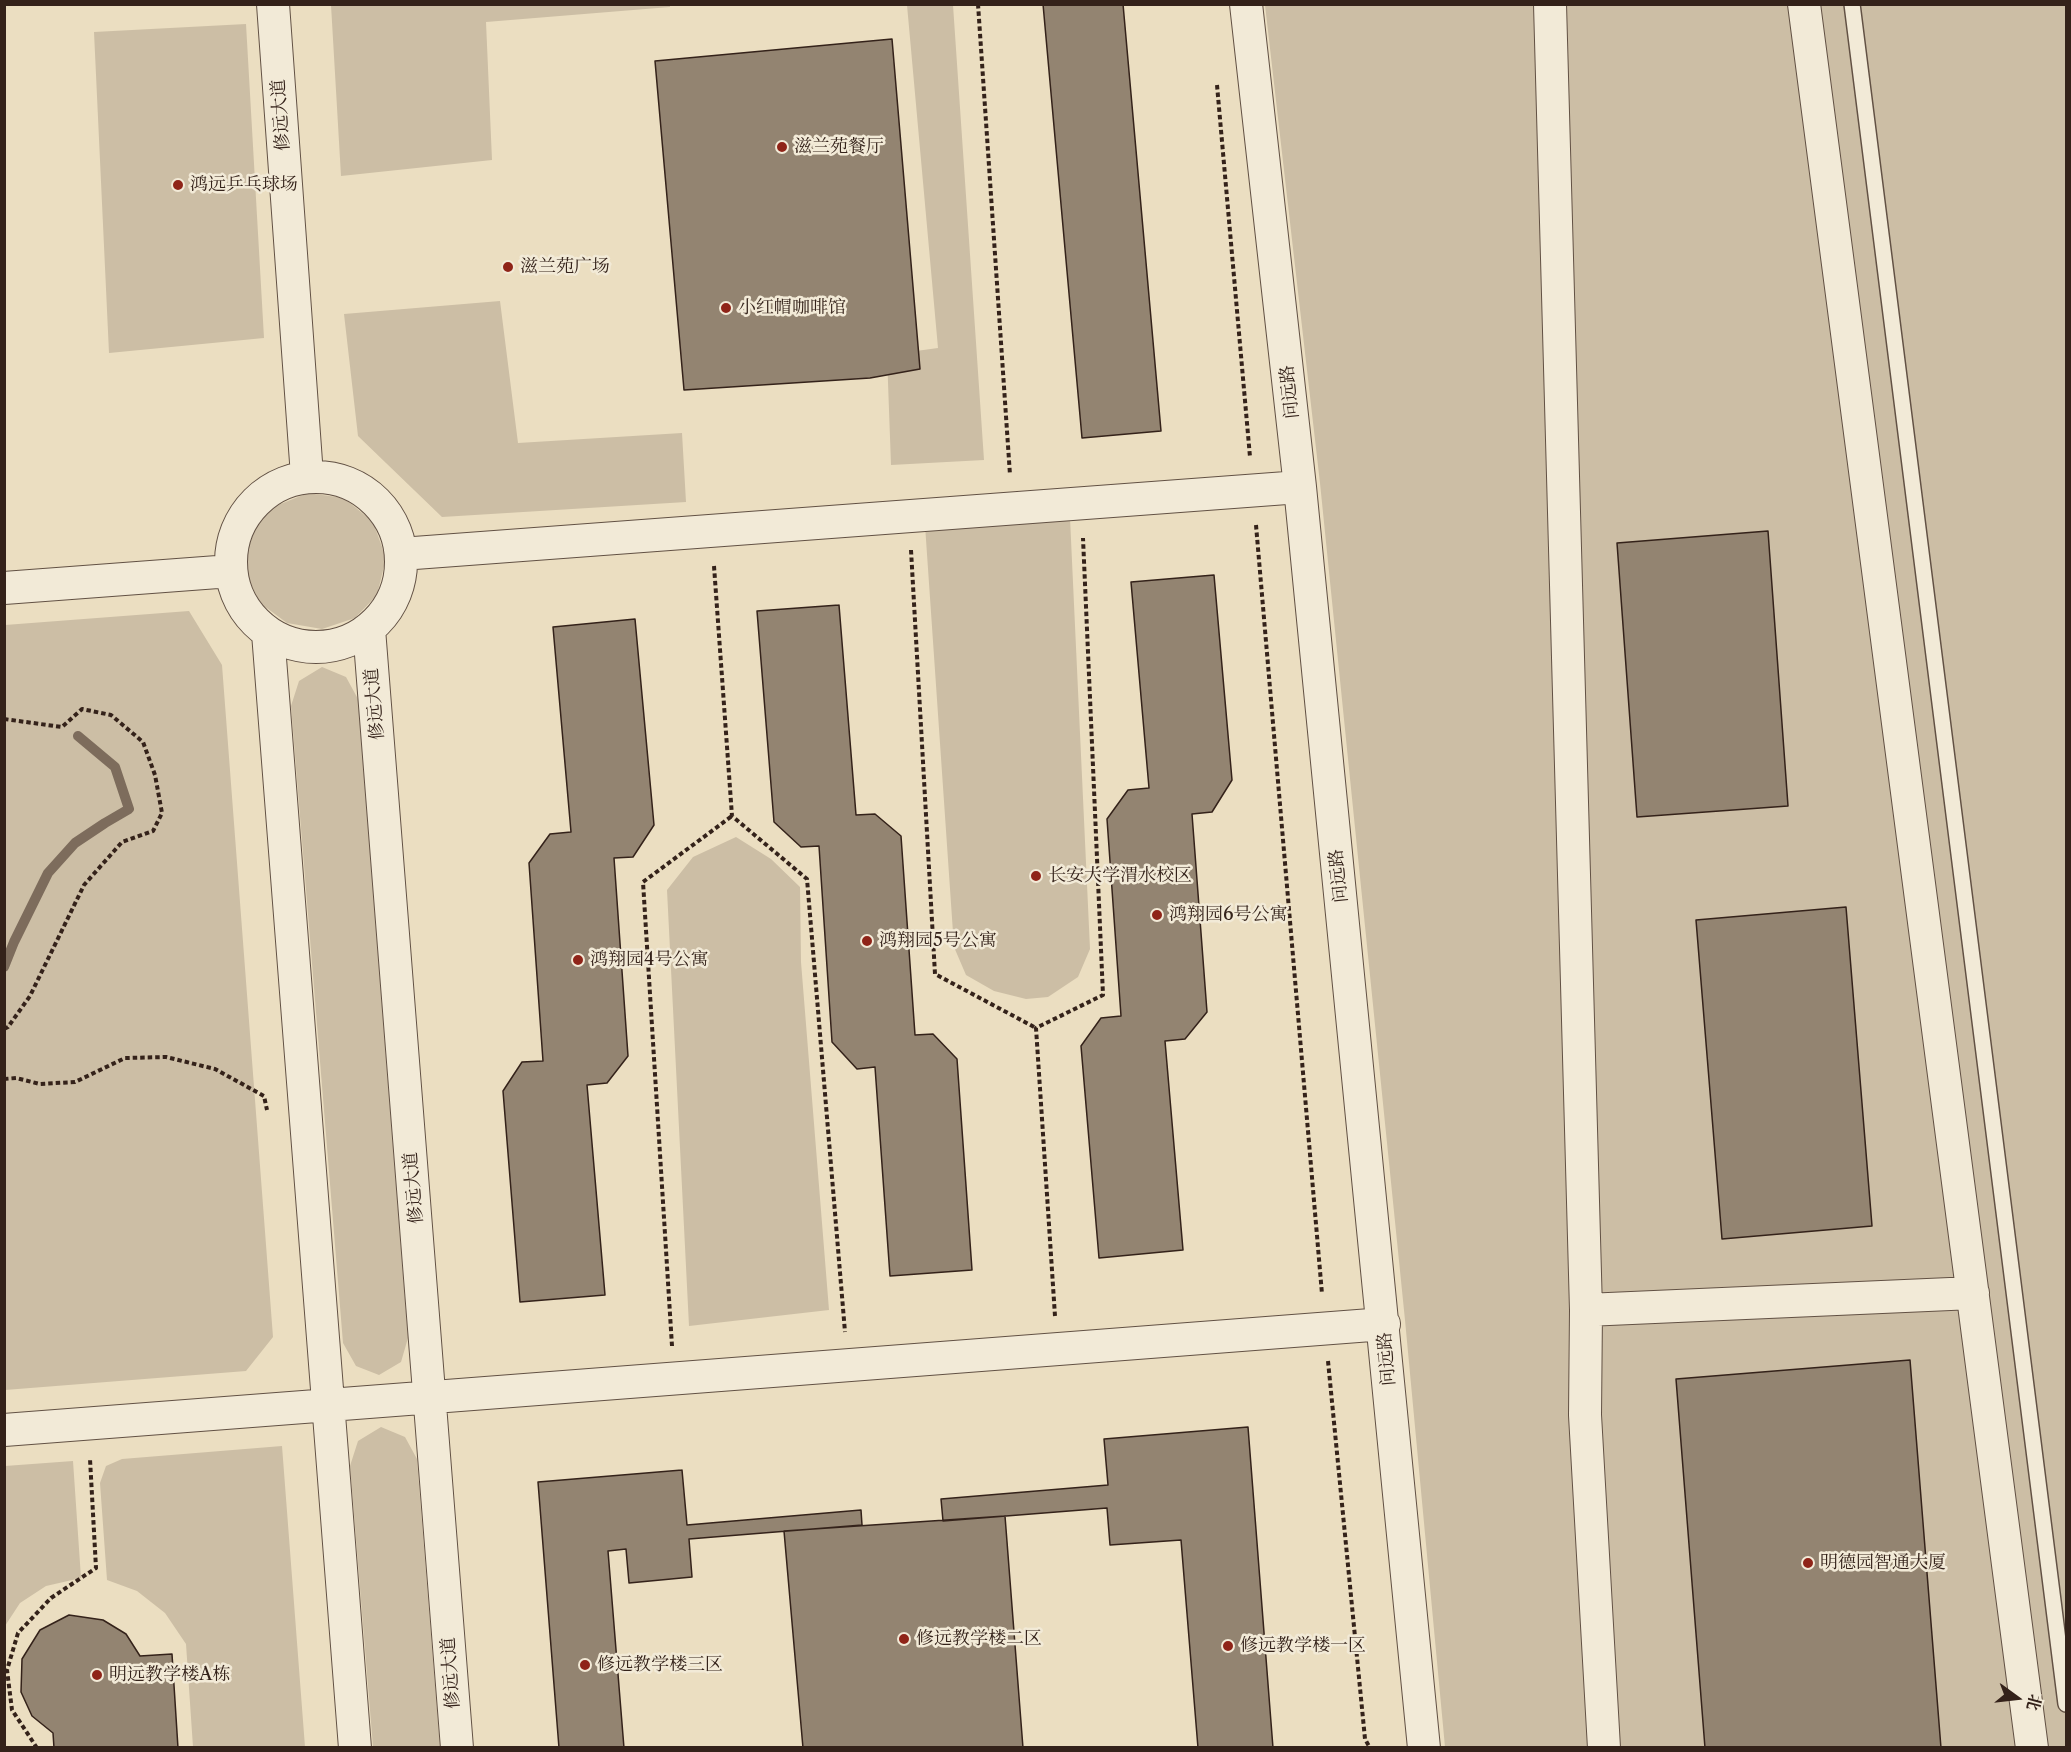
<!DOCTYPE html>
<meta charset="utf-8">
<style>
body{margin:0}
#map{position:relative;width:2071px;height:1752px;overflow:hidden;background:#ebdec1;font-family:"Libre Caslon Text","Noto Serif SC",serif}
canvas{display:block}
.frame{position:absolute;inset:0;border:6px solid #34221a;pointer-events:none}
.north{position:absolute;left:1987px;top:1668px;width:60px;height:60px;-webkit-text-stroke:4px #f2ead7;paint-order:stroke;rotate:105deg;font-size:16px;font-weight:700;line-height:24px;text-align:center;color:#34221a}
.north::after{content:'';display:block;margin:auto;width:21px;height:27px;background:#34221a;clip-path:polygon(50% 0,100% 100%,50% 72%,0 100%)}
</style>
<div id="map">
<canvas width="2071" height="1752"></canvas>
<div class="frame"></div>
<div class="north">北</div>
</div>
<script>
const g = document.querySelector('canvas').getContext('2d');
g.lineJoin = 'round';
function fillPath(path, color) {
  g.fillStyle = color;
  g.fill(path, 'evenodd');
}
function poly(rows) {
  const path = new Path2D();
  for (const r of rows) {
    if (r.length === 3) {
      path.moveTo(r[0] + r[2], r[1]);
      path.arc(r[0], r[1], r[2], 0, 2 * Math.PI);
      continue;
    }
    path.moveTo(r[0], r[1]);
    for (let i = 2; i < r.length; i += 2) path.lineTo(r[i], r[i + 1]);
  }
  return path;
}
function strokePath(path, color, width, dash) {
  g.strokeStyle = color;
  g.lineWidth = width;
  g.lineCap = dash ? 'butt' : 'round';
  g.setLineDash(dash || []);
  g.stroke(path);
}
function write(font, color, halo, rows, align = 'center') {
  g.font = font + ' "Libre Caslon Text","Noto Serif SC",serif';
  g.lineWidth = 5;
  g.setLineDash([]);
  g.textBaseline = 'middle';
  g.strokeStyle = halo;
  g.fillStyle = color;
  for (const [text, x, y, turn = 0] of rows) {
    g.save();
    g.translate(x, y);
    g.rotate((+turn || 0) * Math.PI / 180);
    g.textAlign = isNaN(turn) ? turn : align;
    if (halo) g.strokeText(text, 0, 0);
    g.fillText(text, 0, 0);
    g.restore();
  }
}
fillPath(poly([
 [331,5,670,4,670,7,486,22,492,160,341,176],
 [907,5,953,5,984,460,891,465,887,355,938,348],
 [1265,5,2066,5,2066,1747,1445,1747,1405,1320,1320,483],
 [246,24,264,338,109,353,94,32],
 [500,301,518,443,682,433,686,502,442,517,358,436,344,314],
 [308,493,344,498,373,522,386,558,377,595,355,618,322,629,287,623,260,603,244,569,252,532,273,507],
 [1070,518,1090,949,1078,977,1048,997,1026,999,994,991,966,975,954,947,925,525],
 [189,611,222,665,273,1337,246,1371,5,1390,5,625],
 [322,667,346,677,358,699,408,1338,401,1362,379,1375,356,1366,343,1343,291,706,299,681],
 [736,837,771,859,800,887,801,962,829,1310,689,1326,667,890,693,857],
 [381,1427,405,1437,417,1459,440,1747,373,1747,350,1466,358,1441],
 [282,1446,305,1747,193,1747,186,1644,165,1613,137,1591,107,1580,100,1483,106,1466,122,1459],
 [73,1461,81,1578,46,1586,20,1603,5,1626,5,1466]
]), '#ccbea5');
strokePath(poly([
 [4,967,14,942,48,873,75,843,105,823,129,809,115,767,78,736]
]), '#7d6c5c', 10);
const building = poly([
 [1043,4,1123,4,1161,431,1082,438,1043,4],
 [892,39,920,369,870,378,684,390,655,61,892,39],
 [1768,531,1788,806,1637,817,1617,543,1768,531],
 [1214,575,1232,780,1212,812,1192,814,1207,1012,1185,1039,1165,1041,1183,1250,1099,1258,1081,1046,1101,1018,1121,1016,1107,819,1128,790,1149,788,1131,582,1214,575],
 [839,605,856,815,875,814,901,836,915,1035,933,1034,957,1059,972,1270,890,1276,875,1067,857,1069,832,1042,819,846,801,847,774,822,757,611,839,605],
 [635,619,654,825,633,857,614,858,628,1056,607,1083,587,1085,605,1295,520,1302,503,1091,522,1062,543,1061,529,863,550,834,571,832,553,627,635,619],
 [1846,907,1872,1226,1722,1239,1696,920,1846,907],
 [1910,1360,1941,1748,1705,1748,1676,1379,1910,1360],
 [1248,1427,1273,1748,1198,1748,1181,1540,1110,1545,1107,1508,943,1521,941,1499,1108,1485,1104,1439,1248,1427],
 [682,1470,687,1525,861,1510,862,1525,689,1539,692,1577,629,1583,626,1549,608,1551,624,1748,559,1748,538,1482,682,1470],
 [1005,1516,1023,1748,803,1748,784,1531,1005,1516],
 [69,1615,103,1620,126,1634,140,1656,172,1654,178,1748,54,1748,53,1733,32,1716,21,1692,22,1659,40,1630,69,1615]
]);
fillPath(building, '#938471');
strokePath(building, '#34221a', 1.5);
const lane = poly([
 [1852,4,2066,1704]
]);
const street = poly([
 [273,4,307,476],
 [1246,4,1300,487,1424,1748],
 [1550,4,1586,1310,1585,1415,1604,1748],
 [1804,4,2032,1748],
 [316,562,85],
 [401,554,1300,487],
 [4,588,231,571],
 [369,629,457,1748],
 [268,633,355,1748],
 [1586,1310,1973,1293],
 [4,1430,1384,1324]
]);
strokePath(lane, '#625144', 18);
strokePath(street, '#625144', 34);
strokePath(poly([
 [978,4,1010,475],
 [1217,85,1250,457],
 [1256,525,1322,1294],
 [911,550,935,974,1036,1028],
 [714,566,732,816,807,879,845,1332],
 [4,719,62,727,82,709,111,715,143,742,155,775,162,813,153,831,122,842,84,885,30,996,8,1027,4,1029],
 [4,1079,16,1078,40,1084,75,1082,125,1058,166,1057,215,1069,264,1096,267,1110],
 [1055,1316,1036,1028,1103,995,1083,538],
 [672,1346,643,882,732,816],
 [1328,1361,1365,1739,1370,1748],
 [37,1748,12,1710,7,1670,18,1633,51,1598,96,1568,90,1459]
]), '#34221a', 4, [4.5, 3]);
strokePath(lane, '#f2ead7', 15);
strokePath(street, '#f2ead7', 32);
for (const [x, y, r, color] of [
 [782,147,6,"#8f2418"],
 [178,185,6,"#8f2418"],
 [508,267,6,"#8f2418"],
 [726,308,6,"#8f2418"],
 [1036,876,6,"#8f2418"],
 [1157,915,6,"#8f2418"],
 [867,941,6,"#8f2418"],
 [578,960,6,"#8f2418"],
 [1808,1563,6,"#8f2418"],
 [904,1639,6,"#8f2418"],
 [1228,1646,6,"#8f2418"],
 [585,1665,6,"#8f2418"],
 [97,1675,6,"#8f2418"]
]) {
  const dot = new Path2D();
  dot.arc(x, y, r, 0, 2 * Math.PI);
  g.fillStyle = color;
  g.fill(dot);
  strokePath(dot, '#f2ead7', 2);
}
write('18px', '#34221a', '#f2ead7', [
 ["修远大道",281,115,-94],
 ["问远路",1290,392,-96],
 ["修远大道",375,704,-95],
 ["问远路",1339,876,-96],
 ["修远大道",414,1188,-95],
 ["问远路",1387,1359,-95],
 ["修远大道",451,1673,-94]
]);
write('18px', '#34221a', '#f2ead7', [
 ["滋兰苑餐厅",794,147],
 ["鸿远乒乓球场",190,185],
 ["滋兰苑广场",520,267],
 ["小红帽咖啡馆",738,308],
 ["长安大学渭水校区",1048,876],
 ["鸿翔园6号公寓",1169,915],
 ["鸿翔园5号公寓",879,941],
 ["鸿翔园4号公寓",590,960],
 ["明德园智通大厦",1820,1563],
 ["修远教学楼二区",916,1639],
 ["修远教学楼一区",1240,1646],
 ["修远教学楼三区",597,1665],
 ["明远教学楼A栋",109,1675]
], 'left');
</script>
